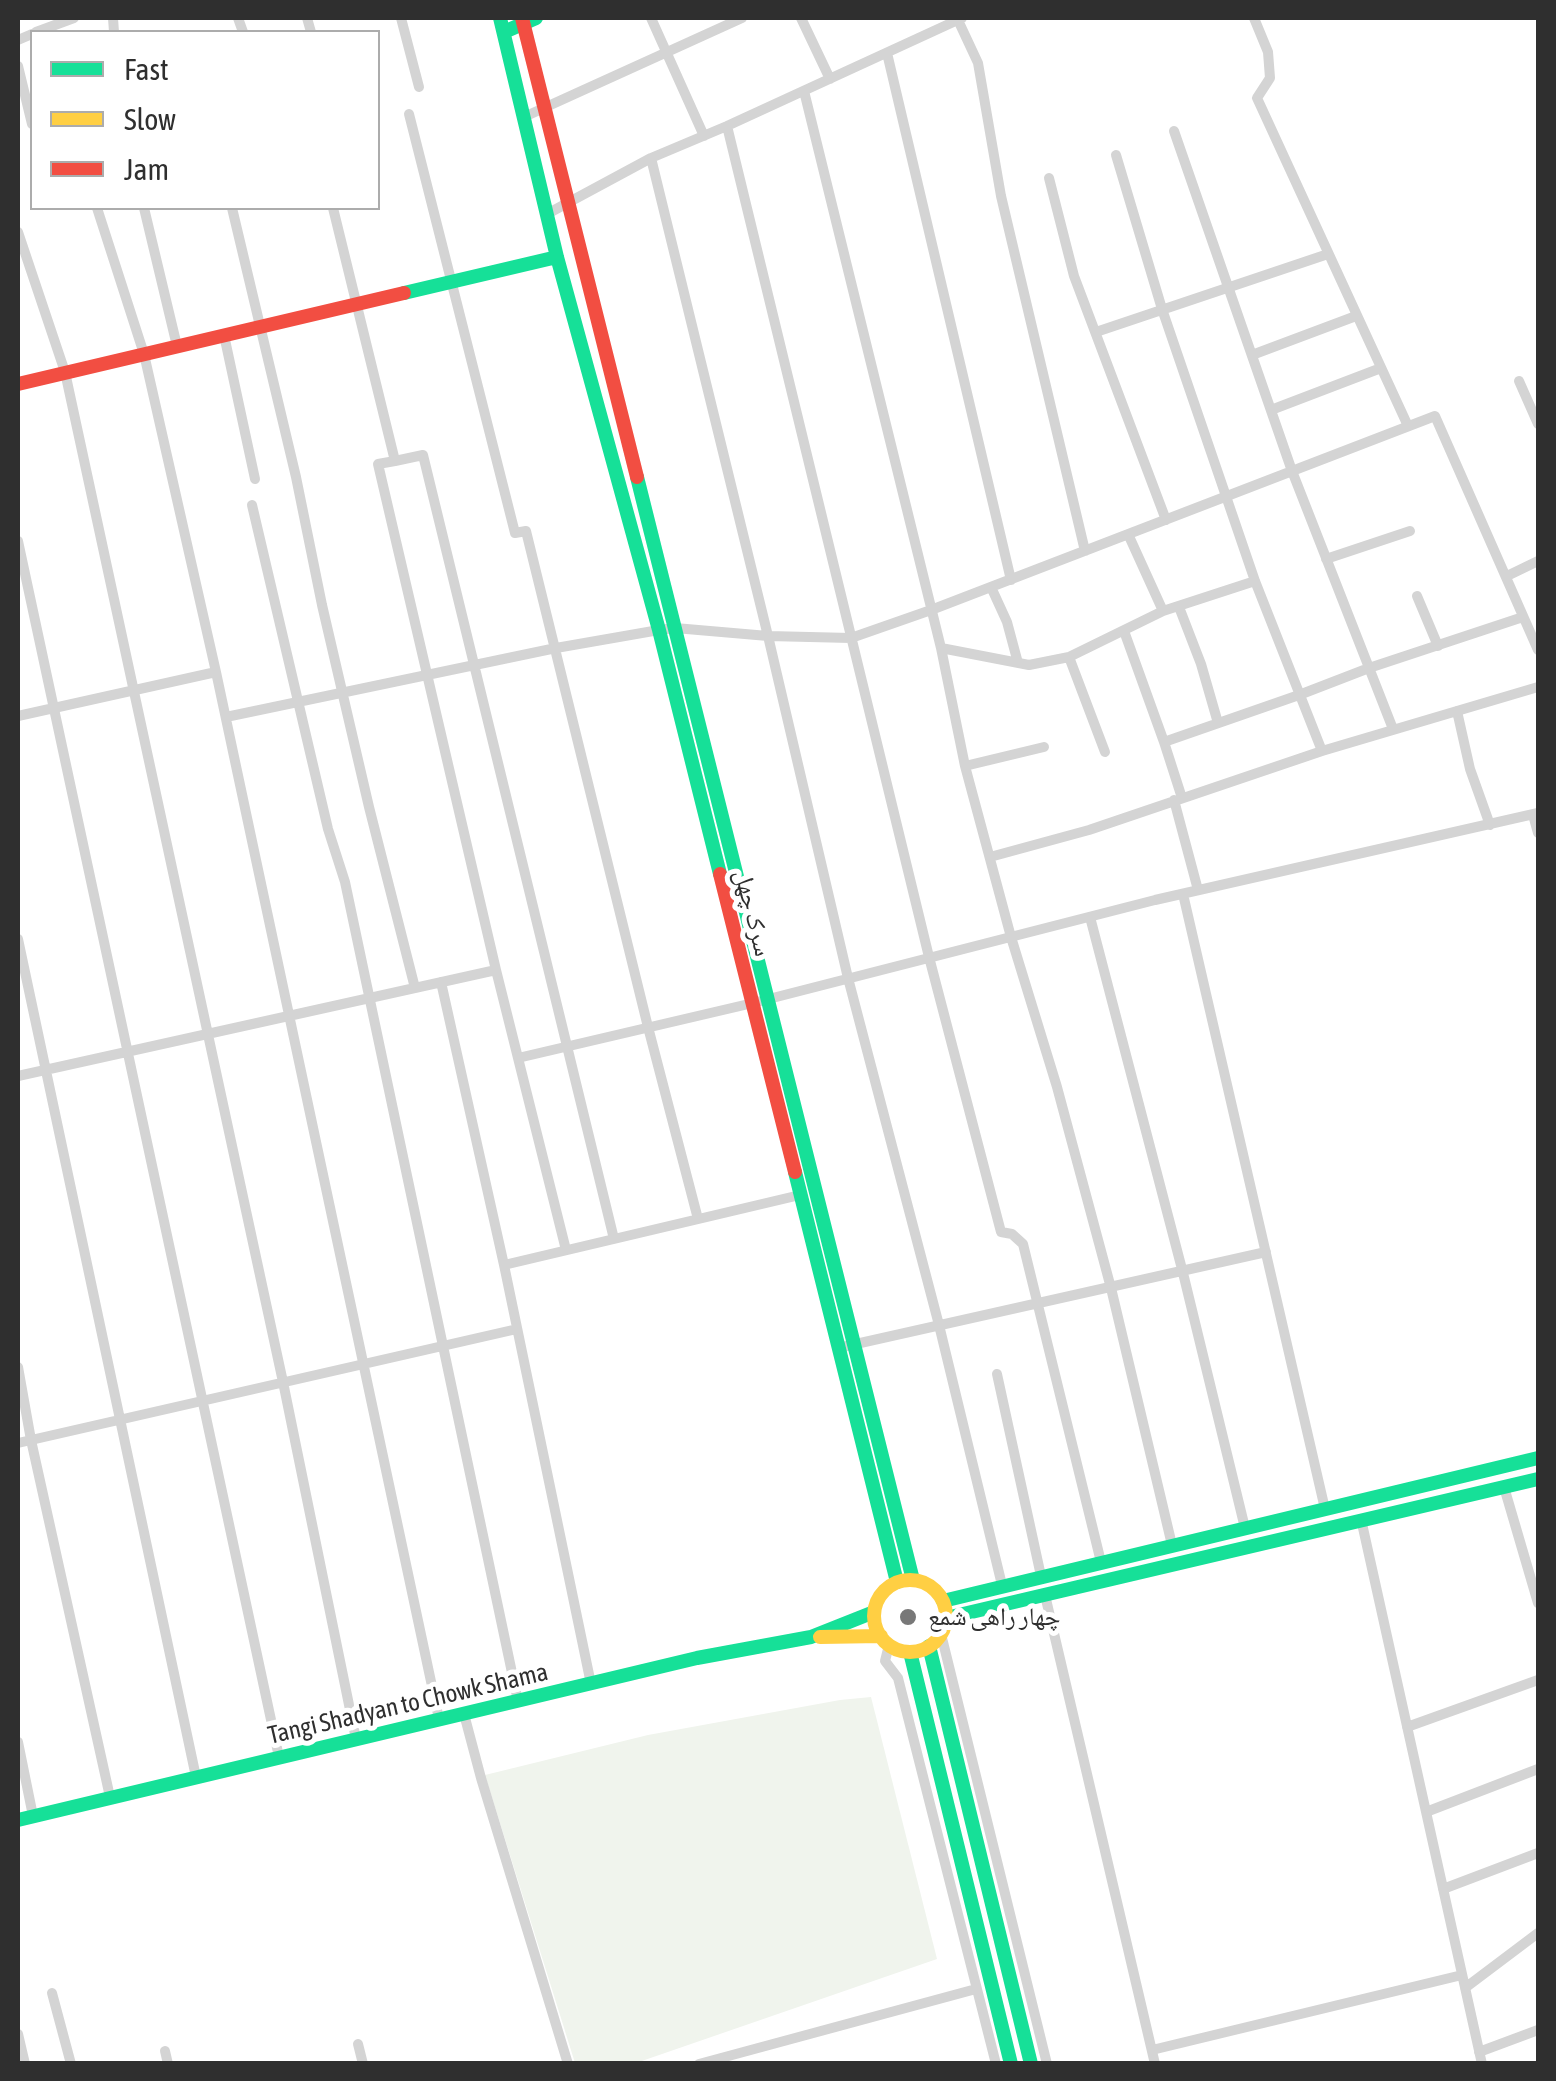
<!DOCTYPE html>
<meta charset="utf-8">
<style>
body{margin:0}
#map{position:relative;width:1556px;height:2081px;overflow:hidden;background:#fff;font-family:"Asap Condensed",sans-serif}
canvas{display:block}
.frame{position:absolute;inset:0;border:20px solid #2f2f2f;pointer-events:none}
.legend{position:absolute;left:30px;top:30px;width:350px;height:180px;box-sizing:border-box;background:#fff;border:2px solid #acacac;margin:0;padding:12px 18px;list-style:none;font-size:30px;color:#2f2f2f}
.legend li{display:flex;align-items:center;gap:20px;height:50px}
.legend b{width:50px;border:2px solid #acacac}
</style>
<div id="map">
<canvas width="1556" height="2081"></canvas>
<div class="frame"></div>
<ul class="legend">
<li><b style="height:12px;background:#16e098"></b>Fast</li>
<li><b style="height:12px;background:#ffcf43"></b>Slow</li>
<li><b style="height:12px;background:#f24e42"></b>Jam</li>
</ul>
</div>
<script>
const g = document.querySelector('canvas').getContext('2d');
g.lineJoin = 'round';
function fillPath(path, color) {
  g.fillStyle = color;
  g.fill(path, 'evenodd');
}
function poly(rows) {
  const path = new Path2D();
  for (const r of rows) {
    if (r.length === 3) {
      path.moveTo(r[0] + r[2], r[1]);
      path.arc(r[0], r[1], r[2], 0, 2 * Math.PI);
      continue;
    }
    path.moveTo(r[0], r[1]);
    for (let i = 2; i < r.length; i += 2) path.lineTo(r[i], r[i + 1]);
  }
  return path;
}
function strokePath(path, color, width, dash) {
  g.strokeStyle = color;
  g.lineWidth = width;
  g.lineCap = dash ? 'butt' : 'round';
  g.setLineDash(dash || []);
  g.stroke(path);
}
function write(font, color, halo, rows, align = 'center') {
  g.font = font + ' "Asap Condensed","Noto Naskh Arabic",sans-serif';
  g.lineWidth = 10;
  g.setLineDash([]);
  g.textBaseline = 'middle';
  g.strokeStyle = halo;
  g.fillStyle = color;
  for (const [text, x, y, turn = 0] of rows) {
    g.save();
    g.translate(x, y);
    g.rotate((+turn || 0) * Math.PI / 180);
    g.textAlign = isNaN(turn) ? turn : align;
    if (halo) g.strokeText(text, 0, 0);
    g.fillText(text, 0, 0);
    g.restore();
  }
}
fillPath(poly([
 [871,1697,937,1959,636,2063,575,2063,485,1775,648,1735,840,1700]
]), '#f0f4ed');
strokePath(poly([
 [113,18,114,32],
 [238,18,243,32],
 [307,18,311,32],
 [401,18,419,87],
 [651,18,704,136],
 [801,18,830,79],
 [957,18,978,63,1001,196,1085,551],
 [1254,18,1268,52,1270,78,1257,98,1408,426],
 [36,32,74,18],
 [18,40,32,34],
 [887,53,1011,580],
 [18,66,32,124],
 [804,91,941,648,965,766,1011,937,1057,1087,1111,1288,1172,1545],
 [409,114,515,533,526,531,648,1027,698,1219],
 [524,117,742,18],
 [727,126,929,957,1001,1232,1012,1234,1023,1244,1101,1562],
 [1174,131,1292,471,1393,729],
 [1116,155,1162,309,1255,581,1322,751],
 [651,158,768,636,848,978,939,1325,1002,1585],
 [1049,178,1074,276,1166,520],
 [97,208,144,354,216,672,439,1719],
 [144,208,177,346],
 [232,208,296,477,322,605,369,807,415,988],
 [333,208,395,461,378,464,496,970],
 [547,214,651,158,727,126,962,18],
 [18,232,65,372,283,1382,356,1739],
 [1096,332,1328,254],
 [224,335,255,479],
 [1252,355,1356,316],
 [1519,381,1538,424],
 [1271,410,1381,368],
 [395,461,423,455,614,1239],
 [252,505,328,829,345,882,518,1701],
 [1128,534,1163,611],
 [18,541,279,1757],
 [1326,559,1410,531],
 [1507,576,1538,561],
 [991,587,1007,622,1018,663],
 [1417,596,1438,646],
 [1179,607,1201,664,1218,723],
 [1124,631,1164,742,1299,695,1369,668,1523,617],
 [941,648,1029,665,1069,657,1163,611,1255,581],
 [1069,657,1105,752],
 [1457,711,1470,769,1490,825],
 [18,716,216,672],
 [226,717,556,648,659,630,675,628,768,636,851,638,931,610,1435,416,1538,650],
 [1164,742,1182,798],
 [965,766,1044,747],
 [1174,800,1198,890],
 [1533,815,1538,833],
 [990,857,1089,830,1322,751,1538,687],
 [1183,894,1325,1509],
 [1090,917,1183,1273,1245,1528],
 [18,939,196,1777],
 [441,982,504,1265,591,1684],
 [518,1058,566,1250],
 [18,1076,496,970,518,1058,753,1003,1155,900,1538,813],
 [504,1265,800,1195],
 [838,1348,1266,1252],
 [18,1367,31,1440,110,1797],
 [997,1374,1041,1576],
 [18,1443,517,1329],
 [1504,1487,1538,1603],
 [1361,1519,1482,2064],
 [1045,1595,1155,2064],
 [941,1634,1047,2064],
 [889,1645,885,1661,898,1678,996,2064],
 [464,1714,481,1778,568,2064],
 [1407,1727,1538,1680],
 [18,1742,33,1816],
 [1426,1812,1538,1769],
 [1443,1889,1538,1853],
 [1465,1988,1538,1933],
 [52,1993,71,2064],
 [18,2034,25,2064],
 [358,2044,363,2064],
 [1152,2050,1462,1975],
 [165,2051,168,2064],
 [1479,2052,1538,2030],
 [699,2064,976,1989]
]), '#d4d4d4', 10);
strokePath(poly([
 [500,18,557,257,659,630,720,874],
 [504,32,536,18],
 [404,293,557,257],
 [637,477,913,1580],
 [795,1172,897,1582],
 [943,1601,1538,1458],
 [946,1618,1538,1479],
 [929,1646,1031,2064],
 [910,1652,1011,2064],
 [18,1820,697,1658,811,1637,874,1612]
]), '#16e098', 14);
strokePath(poly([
 [910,1616,36],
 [820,1637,881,1636]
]), '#ffcf43', 14);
strokePath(poly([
 [522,18,637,477],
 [18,384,404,293],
 [720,874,795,1172]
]), '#f24e42', 14);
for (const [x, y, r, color] of [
 [908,1617,10,"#787878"]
]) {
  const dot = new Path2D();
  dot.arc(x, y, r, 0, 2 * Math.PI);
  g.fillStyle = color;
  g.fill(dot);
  strokePath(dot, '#fff', 4);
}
write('25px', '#2f2f2f', '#fff', [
 ["سرک چهل",753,913,76],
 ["Tangi Shadyan to Chowk Shama",408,1704,-13]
]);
write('25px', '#2f2f2f', '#fff', [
 ["چهار راهی شمع",928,1617]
], 'left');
</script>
